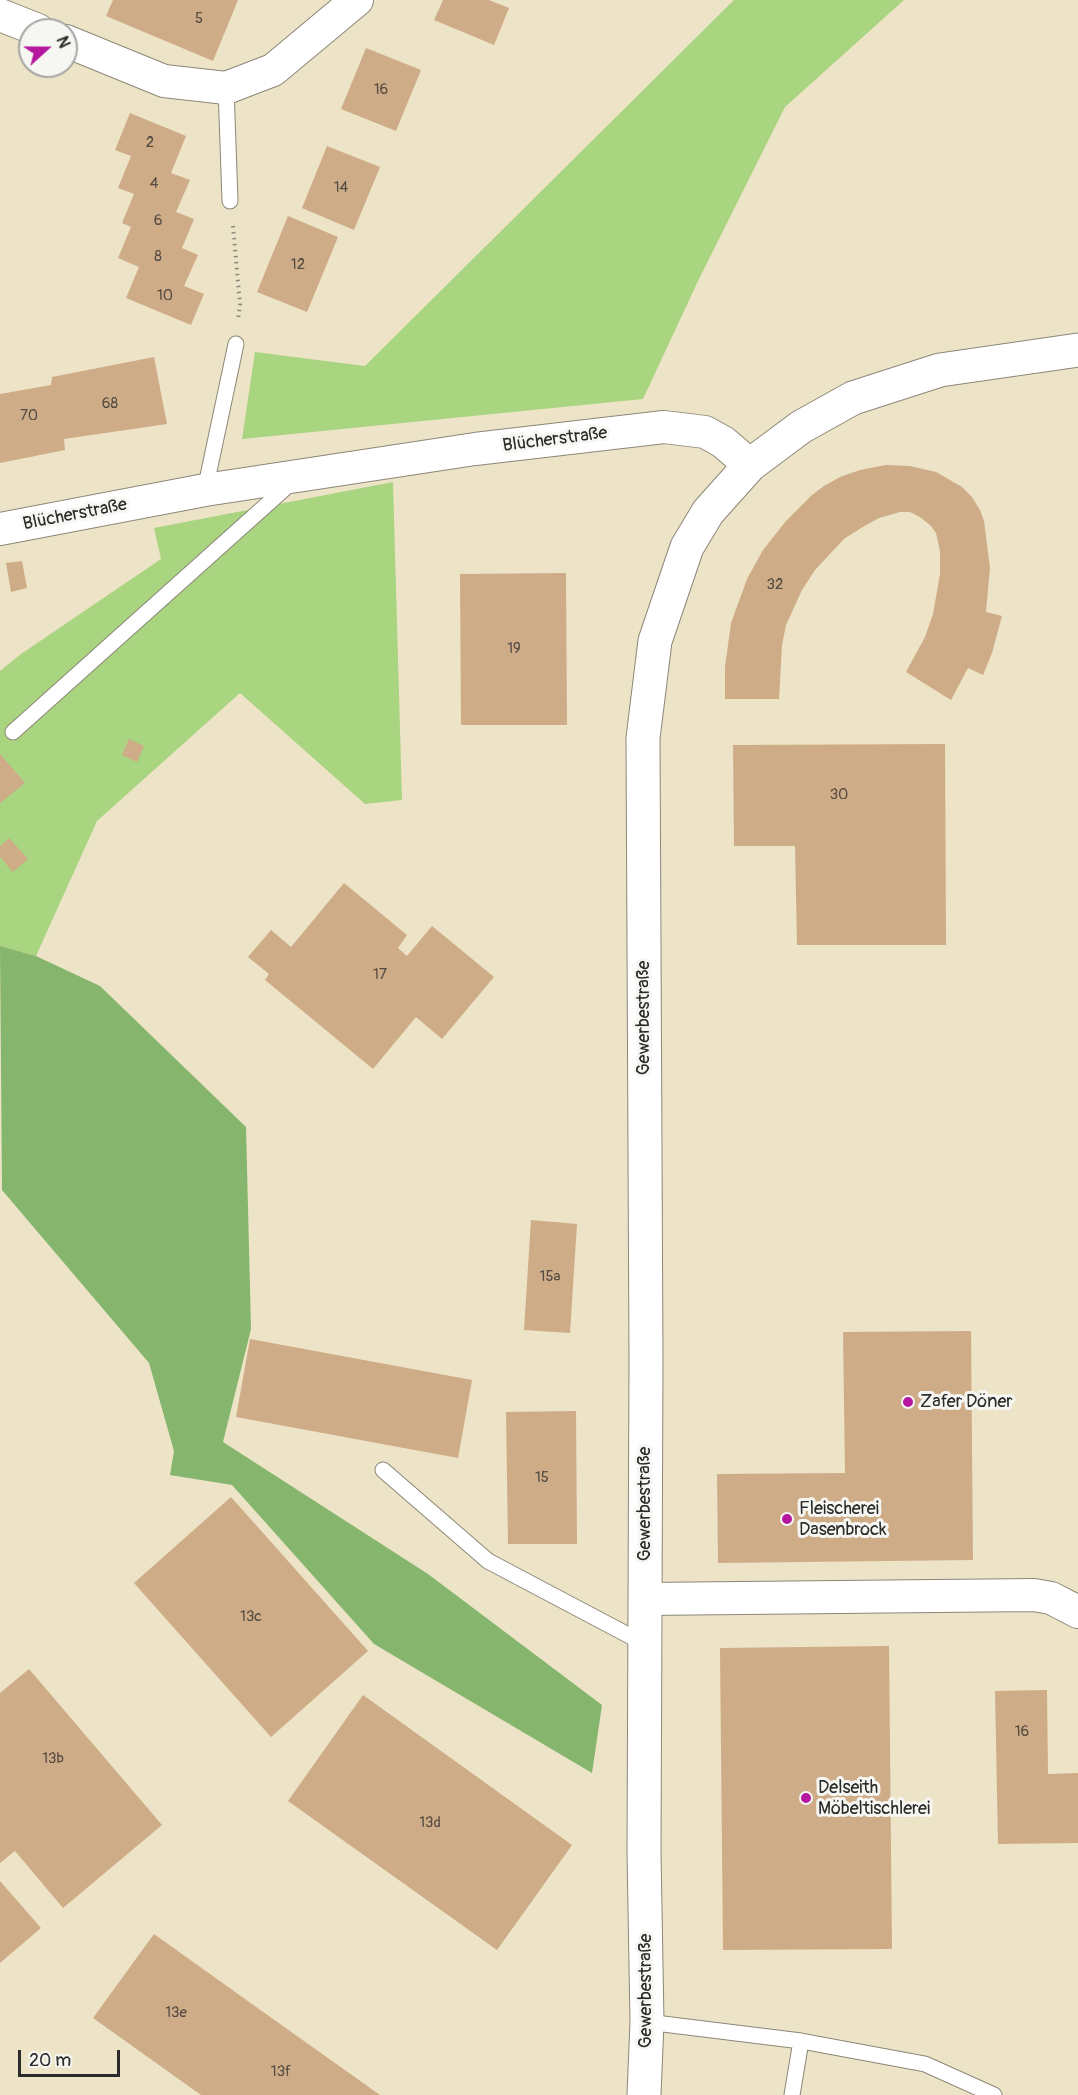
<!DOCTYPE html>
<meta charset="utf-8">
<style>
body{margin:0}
#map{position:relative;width:1078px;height:2095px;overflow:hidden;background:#ede3c6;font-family:Pangolin,sans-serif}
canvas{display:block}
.north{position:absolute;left:18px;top:18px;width:60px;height:60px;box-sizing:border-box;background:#f6f6f2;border:2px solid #a5a5a2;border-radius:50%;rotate:69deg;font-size:16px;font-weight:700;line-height:24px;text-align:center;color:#2b2b2b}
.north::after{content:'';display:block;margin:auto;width:21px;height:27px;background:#b5179e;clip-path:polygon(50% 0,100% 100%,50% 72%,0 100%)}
.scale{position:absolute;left:18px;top:2050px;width:102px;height:27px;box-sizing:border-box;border:3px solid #2b2b2b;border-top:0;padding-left:8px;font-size:18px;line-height:21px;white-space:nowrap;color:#2b2b2b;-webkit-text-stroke:4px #f6f6f2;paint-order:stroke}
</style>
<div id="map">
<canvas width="1078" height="2095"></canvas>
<div class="north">N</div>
<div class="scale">20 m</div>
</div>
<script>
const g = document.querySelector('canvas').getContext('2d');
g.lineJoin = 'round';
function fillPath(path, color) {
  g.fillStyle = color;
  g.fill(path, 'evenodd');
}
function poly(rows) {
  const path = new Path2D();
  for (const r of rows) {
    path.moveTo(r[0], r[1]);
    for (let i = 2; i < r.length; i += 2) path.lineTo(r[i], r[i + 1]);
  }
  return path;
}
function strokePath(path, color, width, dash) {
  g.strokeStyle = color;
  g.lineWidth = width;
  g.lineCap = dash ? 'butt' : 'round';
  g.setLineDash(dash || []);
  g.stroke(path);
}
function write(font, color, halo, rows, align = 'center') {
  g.font = font + ' Pangolin,sans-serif';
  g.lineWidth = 6;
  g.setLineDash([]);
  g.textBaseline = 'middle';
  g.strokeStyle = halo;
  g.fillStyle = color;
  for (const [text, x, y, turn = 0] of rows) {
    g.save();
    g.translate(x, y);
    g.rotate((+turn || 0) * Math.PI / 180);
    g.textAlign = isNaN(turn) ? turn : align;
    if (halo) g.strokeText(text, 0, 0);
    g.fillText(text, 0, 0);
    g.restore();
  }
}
fillPath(poly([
 [734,0,904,0,785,107,698,281,643,399,242,439,255,352,365,366],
 [393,482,402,800,365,804,240,693,97,821,36,956,0,946,0,671,21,654,161,559,154,528]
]), '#a9d480');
fillPath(poly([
 [0,946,36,956,100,986,246,1127,251,1329,223,1442,428,1574,602,1705,592,1773,374,1644,232,1485,170,1475,174,1451,149,1363,2,1190]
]), '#86b66e');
fillPath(poly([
 [113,0,238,0,213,61,106,16],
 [443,0,489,0,509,8,494,45,434,20],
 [366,48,421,70,396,131,341,109],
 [130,113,186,136,171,173,190,180,176,212,194,219,182,248,198,255,184,286,204,294,191,325,126,298,139,267,118,258,131,227,122,223,134,194,118,188,131,156,115,150],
 [327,146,380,167,354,230,302,208],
 [288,216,338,237,307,312,257,292],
 [154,357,167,424,64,439,65,450,0,463,0,394,51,385,52,377],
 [886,465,910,466,936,472,962,487,972,497,980,510,984,521,990,568,986,612,1002,616,992,653,983,675,968,668,951,700,906,672,925,637,933,614,940,574,940,551,936,533,931,526,920,517,910,512,900,512,879,518,861,528,844,539,815,570,802,590,786,625,782,645,779,699,725,699,725,667,731,623,747,579,763,550,786,521,812,495,824,486,840,477,860,470],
 [22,561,27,588,11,592,6,563],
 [566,573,567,725,461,725,460,574],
 [129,739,144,746,137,762,122,755],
 [945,744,946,945,797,945,795,846,734,846,733,745],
 [0,754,25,783,0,803],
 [9,838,28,859,13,872,0,857,0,846],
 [344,883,407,935,398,948,407,956,432,926,494,977,442,1039,416,1017,373,1069,265,980,269,974,248,957,271,930,291,947],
 [531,1220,577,1224,570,1333,524,1330],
 [971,1331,973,1560,718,1563,717,1474,845,1473,843,1332],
 [250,1339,472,1380,458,1458,236,1417],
 [576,1411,577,1544,508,1544,506,1412],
 [231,1497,368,1651,271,1737,134,1583],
 [889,1646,892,1949,723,1950,720,1648],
 [29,1669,162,1825,63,1908,15,1851,0,1863,0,1693],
 [1047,1690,1048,1774,1078,1773,1078,1843,998,1844,995,1691],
 [363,1695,572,1845,497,1950,288,1801],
 [0,1881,41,1928,0,1963],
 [154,1934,259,2009,380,2095,201,2095,93,2018]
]), '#ceac87');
const service = poly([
 [226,88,230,201],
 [205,490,236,344],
 [13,732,292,482],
 [383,1470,488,1561,645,1644],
 [647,2022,801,2041,925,2064,994,2095],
 [792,2095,801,2041]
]);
const minor = poly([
 [0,15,38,30],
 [66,41,164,81,226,88,273,70,357,0],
 [0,529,205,490,475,449,664,427,705,432,723,442,750,465],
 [645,1599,1034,1595,1051,1598,1078,1612]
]);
const tertiary = poly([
 [644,2095,647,2022,644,1852,646,1359,643,738,655,641,687,547,708,512,750,465,801,427,853,398,940,370,1078,350]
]);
strokePath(service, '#8c8778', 17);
strokePath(minor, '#8c8778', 34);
strokePath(tertiary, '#8c8778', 35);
strokePath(poly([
 [233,226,240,304,238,320]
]), '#8c8778', 4, [1.5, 4.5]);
strokePath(service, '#fff', 15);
strokePath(minor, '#fff', 32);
strokePath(tertiary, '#fff', 33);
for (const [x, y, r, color] of [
 [908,1402,6,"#b5179e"],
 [787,1519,6,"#b5179e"],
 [806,1798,6,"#b5179e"]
]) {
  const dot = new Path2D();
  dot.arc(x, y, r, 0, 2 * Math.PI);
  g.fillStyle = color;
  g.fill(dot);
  strokePath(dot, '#f6f6f2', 2);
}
write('15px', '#544b42', null, [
 ["5",199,19],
 ["16",381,90],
 ["2",150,143],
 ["4",154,184],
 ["14",341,188],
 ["6",158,221],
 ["8",158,257],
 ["12",298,265],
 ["10",165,296],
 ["68",110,404],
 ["70",29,416],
 ["32",775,585],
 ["19",514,649],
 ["30",839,795],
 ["17",380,975],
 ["15a",550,1277],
 ["15",542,1478],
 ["13c",251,1617],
 ["16",1022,1732],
 ["13b",53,1759],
 ["13d",430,1823],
 ["13e",176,2013],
 ["13f",281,2072]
]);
write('18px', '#2b2b2b', '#f6f6f2', [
 ["Blücherstraße",555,440,-7],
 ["Blücherstraße",75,515,-11],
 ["Gewerbestraße",644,1018,-90],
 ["Gewerbestraße",645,1504,-90],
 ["Gewerbestraße",646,1991,-90]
]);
write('18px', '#2b2b2b', '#f6f6f2', [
 ["Zafer Döner",920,1402],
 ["Fleischerei",799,1509],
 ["Dasenbrock",799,1530],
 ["Delseith",818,1788],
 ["Möbeltischlerei",818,1809]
], 'left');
</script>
